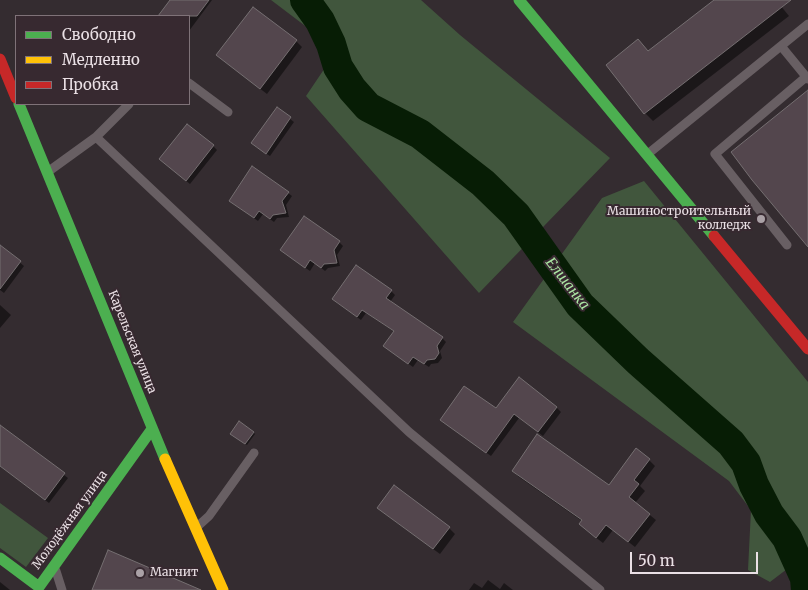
<!DOCTYPE html>
<meta charset="utf-8">
<style>
body{margin:0}
#map{position:relative;width:808px;height:590px;overflow:hidden;background:#342c30;font-family:Merriweather,serif}
canvas{display:block}
.legend{position:absolute;left:15px;top:15px;width:175px;height:90px;box-sizing:border-box;background:#372930;border:1px solid #7f7278;margin:0;padding:6px 9px;list-style:none;font-size:15px;color:#eae0e5}
.legend li{display:flex;align-items:center;gap:10px;height:25px}
.legend b{width:25px;border:1px solid #7f7278}
.scale{position:absolute;left:630px;top:552px;width:128px;height:22px;box-sizing:border-box;border:2px solid #eae0e5;border-top:0;padding-left:6px;font-size:15px;line-height:18px;white-space:nowrap;color:#eae0e5;-webkit-text-stroke:4px #372930;paint-order:stroke}
</style>
<div id="map">
<canvas width="808" height="590"></canvas>
<ul class="legend">
<li><b style="height:6px;background:#4caf50"></b>Свободно</li>
<li><b style="height:6px;background:#ffc107"></b>Медленно</li>
<li><b style="height:6px;background:#c62828"></b>Пробка</li>
</ul>
<div class="scale">50 m</div>
</div>
<script>
const g = document.querySelector('canvas').getContext('2d');
g.lineJoin = 'round';
function fillPath(path, color) {
  g.fillStyle = color;
  g.fill(path, 'evenodd');
}
function poly(rows) {
  const path = new Path2D();
  for (const r of rows) {
    path.moveTo(r[0], r[1]);
    for (let i = 2; i < r.length; i += 2) path.lineTo(r[i], r[i + 1]);
  }
  return path;
}
function strokePath(path, color, width, dash) {
  g.strokeStyle = color;
  g.lineWidth = width;
  g.lineCap = dash ? 'butt' : 'round';
  g.setLineDash(dash || []);
  g.stroke(path);
}
function write(font, color, halo, rows, align = 'center') {
  g.font = font + ' Merriweather,serif';
  g.lineWidth = 4;
  g.setLineDash([]);
  g.textBaseline = 'middle';
  g.strokeStyle = halo;
  g.fillStyle = color;
  for (const [text, x, y, turn = 0] of rows) {
    g.save();
    g.translate(x, y);
    g.rotate((+turn || 0) * Math.PI / 180);
    g.textAlign = isNaN(turn) ? turn : align;
    if (halo) g.strokeText(text, 0, 0);
    g.fillText(text, 0, 0);
    g.restore();
  }
}
fillPath(poly([
 [271,0,421,0,460,35,610,158,479,293,306,96,337,50],
 [644,181,808,382,808,553,770,582,748,570,751,510,729,481,513,322,602,198],
 [0,503,48,538,26,567,0,548]
]), '#41563d');
fillPath(poly([
 [171,0,212,0,189,31,189,16,159,16],
 [716,0,776,0,789,16,653,121,645,113,638,41,649,52],
 [253,9,296,41,302,47,267,94,224,61,218,55],
 [277,109,294,122,270,156,256,147],
 [213,146,217,150,190,184,164,163],
 [288,193,292,196,286,205,289,217,277,218,274,222,263,214,258,221,234,204],
 [339,242,343,246,337,255,340,266,328,268,325,271,315,263,310,271,285,254],
 [0,246,24,266,4,293,0,290],
 [391,291,395,295,390,302,442,338,446,342,440,351,442,358,438,363,431,364,429,367,418,360,413,367,389,350,395,332,366,313,361,320,337,303],
 [0,305,11,315,0,328],
 [557,408,561,412,543,436,519,418,491,456,446,424,496,410],
 [0,426,68,478,49,503,0,466],
 [253,432,255,434,247,445,233,435],
 [649,460,655,466,640,486,645,491,635,503,656,520,635,547,613,530,603,543,586,530,582,521,519,477,513,471,609,486],
 [385,514,449,528,455,534,440,554],
 [488,580,500,589,504,583,513,590,469,590,474,583,482,588],
 [0,582,10,590,0,590]
]), '#0007');
strokePath(poly([
 [305,0,320,21,331,44,338,67,352,89,368,107,420,134,483,183,516,215,580,305,638,361,731,443,746,463,754,485,769,514,787,538,805,578,806,590]
]), '#071d05', 30);
const building = poly([
 [170,0,209,0,197,16,158,16,170,0],
 [714,0,791,0,644,114,606,65,638,39,648,51,714,0],
 [253,7,297,40,260,89,216,55,253,7],
 [808,90,808,247,752,180,731,152,808,90],
 [277,107,291,117,266,154,251,143,277,107],
 [187,124,214,145,186,181,159,159,187,124],
 [252,166,289,192,282,201,286,213,273,215,270,219,259,211,254,218,229,201,252,166],
 [304,216,340,241,334,250,337,263,324,264,321,268,310,260,305,268,280,250,304,216],
 [0,245,21,261,0,289,0,245],
 [356,265,392,290,386,298,443,337,437,346,439,353,435,359,427,360,424,364,413,357,408,364,383,346,394,331,362,310,357,317,332,299,356,265],
 [519,377,557,407,538,432,514,414,486,453,440,420,464,386,496,408,519,377],
 [239,421,254,432,245,444,230,434,239,421],
 [0,425,65,473,45,500,0,466,0,425],
 [537,434,609,485,636,448,650,459,634,480,639,484,629,497,650,514,628,542,606,525,596,538,579,524,582,520,512,471,537,434],
 [394,485,450,527,433,549,377,508,394,485],
 [108,550,201,590,92,590,108,550]
]);
fillPath(building, '#53464d');
strokePath(building, '#756f71', 1);
strokePath(poly([
 [781,46,808,79],
 [189,83,228,112],
 [96,137,409,432,600,590],
 [649,153,808,24],
 [49,171,96,137,129,104],
 [787,245,715,154,806,77],
 [198,526,209,516,254,453],
 [56,571,62,590]
]), '#685f63', 9);
strokePath(poly([
 [519,0,714,236],
 [19,104,165,459],
 [0,558,39,587,152,429]
]), '#4caf50', 11);
strokePath(poly([
 [165,459,223,590]
]), '#ffc107', 11);
strokePath(poly([
 [0,59,16,98],
 [714,236,808,349]
]), '#c62828', 11);
for (const [x, y, r, color] of [
 [761,219,5,"#aaa1a6"],
 [140,573,5,"#aaa1a6"]
]) {
  const dot = new Path2D();
  dot.arc(x, y, r, 0, 2 * Math.PI);
  g.fillStyle = color;
  g.fill(dot);
  strokePath(dot, '#372930', 2);
}
write('12px', '#eae0e5', '#372930', [
 ["Машиностроительный",751,212],
 ["колледж",751,226],
 ["Магнит",150,573,"left"]
], 'right');
write('12px', '#eae0e5', '#372930', [
 ["Карельская улица",132,342,68],
 ["Молодёжная улица",70,520,-54]
]);
write('italic 14px', '#ace6a3', '#372930', [
 ["Елшанка",567,284,52]
]);
</script>
